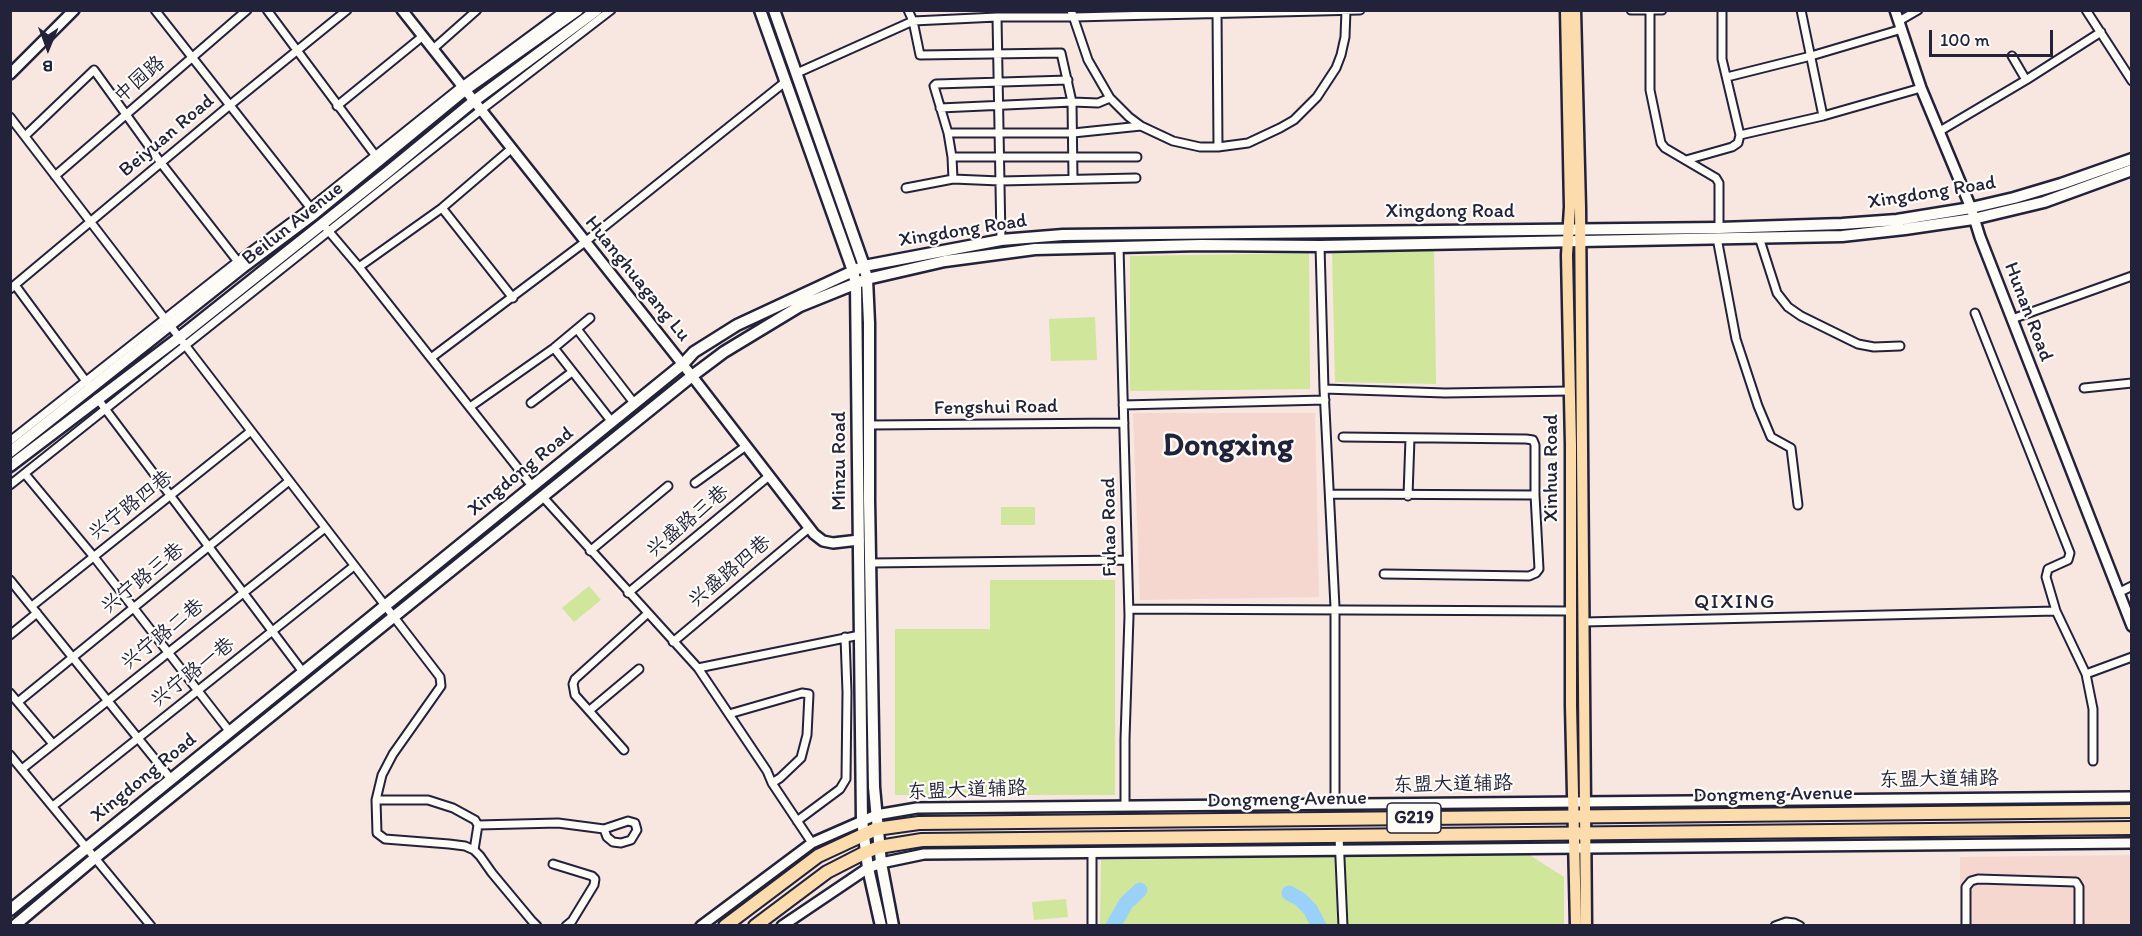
<!DOCTYPE html>
<meta charset="utf-8">
<style>
body{margin:0}
#map{position:relative;width:2142px;height:936px;overflow:hidden;background:#f8e6e0;font-family:Itim,sans-serif}
canvas{display:block}
.frame{position:absolute;inset:0;border:12px solid #22223b;pointer-events:none}
.north{position:absolute;left:18px;top:18px;width:60px;height:60px;-webkit-text-stroke:4px #fdfcf7;paint-order:stroke;rotate:181deg;font-size:16px;font-weight:700;line-height:24px;text-align:center;color:#22223b}
.north::after{content:'';display:block;margin:auto;width:21px;height:27px;background:#22223b;clip-path:polygon(50% 0,100% 100%,50% 72%,0 100%)}
.scale{position:absolute;left:1929px;top:30px;width:124px;height:27px;box-sizing:border-box;border:3px solid #22223b;border-top:0;padding-left:8px;font-size:18px;line-height:21px;white-space:nowrap;color:#22223b;-webkit-text-stroke:4px #fdfcf7;paint-order:stroke}
</style>
<div id="map">
<canvas width="2142" height="936"></canvas>
<div class="frame"></div>
<div class="north">B</div>
<div class="scale">100 m</div>
</div>
<script>
const g = document.querySelector('canvas').getContext('2d');
g.lineJoin = 'round';
function fillPath(path, color) {
  g.fillStyle = color;
  g.fill(path, 'evenodd');
}
function poly(rows) {
  const path = new Path2D();
  for (const r of rows) {
    path.moveTo(r[0], r[1]);
    for (let i = 2; i < r.length; i += 2) path.lineTo(r[i], r[i + 1]);
  }
  return path;
}
function strokePath(path, color, width, dash) {
  g.strokeStyle = color;
  g.lineWidth = width;
  g.lineCap = dash ? 'butt' : 'round';
  g.setLineDash(dash || []);
  g.stroke(path);
}
function write(font, color, halo, rows, align = 'center') {
  g.font = font + ' Itim,"LXGW WenKai TC",sans-serif';
  g.lineWidth = 4.5;
  g.setLineDash([]);
  g.textBaseline = 'middle';
  g.strokeStyle = halo;
  g.fillStyle = color;
  for (const [text, x, y, turn = 0] of rows) {
    g.save();
    g.translate(x, y);
    g.rotate((+turn || 0) * Math.PI / 180);
    g.textAlign = isNaN(turn) ? turn : align;
    if (halo) g.strokeText(text, 0, 0);
    g.fillText(text, 0, 0);
    g.restore();
  }
}
fillPath(poly([
 [1133,413,1315,413,1319,597,1140,600],
 [2131,855,2131,925,1960,925,1960,857]
]), '#f5d7d0');
fillPath(poly([
 [1434,248,1436,384,1335,382,1332,249],
 [1309,253,1310,389,1130,391,1130,256],
 [1095,317,1097,360,1051,361,1049,319],
 [1001,507,1035,507,1035,525,1001,525],
 [990,580,1115,580,1115,795,895,795,895,629,990,629],
 [589,586,601,600,574,622,562,608],
 [1528,854,1564,877,1564,925,1100,926,1101,860],
 [1066,899,1068,917,1034,920,1032,902]
]), '#d0e69b');
strokePath(poly([
 [1289,893,1300,899,1310,909,1319,926],
 [1113,926,1126,903,1140,890]
]), '#9ad1f9', 15);
const minor = poly([
 [155,10,313,211],
 [267,10,378,159],
 [908,10,913,21,920,55,1061,53,1072,102,1073,179],
 [1071,10,1088,60,1110,98,1129,117,1141,126,1173,141,1200,147,1218,147,1248,143,1280,128,1294,120,1317,97,1336,68,1341,55,1345,37,1346,10],
 [1217,10,1218,147],
 [1631,10,1662,10],
 [1722,10,1722,59,1740,135],
 [1801,10,1823,116],
 [2086,10,2132,81],
 [1650,12,1650,90,1661,143,1665,148,1716,178,1719,183,1719,228],
 [997,17,1001,240],
 [1899,21,1918,10],
 [433,49,477,10],
 [2012,56,2026,80],
 [797,73,913,21,997,17,1074,17,1360,10],
 [1727,77,1811,56,1902,29],
 [337,106,423,36],
 [940,108,1072,102,1098,103,1110,98],
 [10,117,440,677,441,686,393,754,382,775,376,800,377,833,385,839,449,844,465,846,474,850,480,856,492,873,532,921,537,926],
 [1940,131,2026,80,2101,32],
 [948,133,1073,133,1141,126],
 [25,136,94,70,161,163,239,263],
 [511,149,442,208,513,298],
 [952,157,1137,157],
 [1686,160,1732,147,1738,143,1740,135,1823,116,1921,88],
 [55,176,247,10],
 [953,179,952,157,948,133,934,86,936,84,1068,80],
 [906,188,953,179,1000,181,1136,178],
 [326,228,359,267,532,486],
 [1759,237,1777,293,1788,307,1801,316,1858,344,1874,347,1900,346],
 [1717,238,1736,339,1758,406,1771,437,1791,448,1798,505],
 [1320,246,1324,389,1335,607,1335,804],
 [1119,247,1129,616,1125,739,1125,806],
 [359,267,442,208],
 [15,285,88,384],
 [10,289,230,105,347,10],
 [1975,313,2070,553,2068,560,2048,569,2046,577,2056,611,2086,674,2093,709,2093,761],
 [2012,319,2132,276],
 [577,329,634,403],
 [554,348,612,422],
 [431,358,585,242,785,82],
 [2084,388,2132,383],
 [1324,389,1445,393,1570,391],
 [97,398,303,672],
 [531,403,572,372],
 [1123,405,1325,400],
 [470,407,554,348,590,318],
 [869,425,1124,423],
 [1343,437,1526,439,1533,440,1535,445,1535,495,1539,569,1536,573,1529,576,1384,574],
 [10,441,238,261,310,208,462,86,565,10],
 [25,474,94,557,230,732],
 [695,483,746,446],
 [10,485,481,110,611,10],
 [1330,494,1535,495],
 [542,496,698,668,860,635],
 [1408,496,1410,438],
 [590,551,668,486],
 [870,563,1127,560],
 [10,580,171,779],
 [628,593,769,476],
 [2118,593,2132,586],
 [32,606,251,431],
 [1129,609,1570,611],
 [1584,622,2056,611],
 [10,635,37,613],
 [673,642,809,528],
 [698,668,767,771,772,783,780,778,801,758,807,735,809,694,802,693,729,714],
 [2086,674,2132,657],
 [10,693,53,744],
 [18,702,289,481],
 [590,710,639,669],
 [624,750,575,695,573,684,575,679,647,614],
 [10,755,151,926],
 [22,769,325,528],
 [772,783,812,843],
 [376,800,428,800,453,808,475,820,478,825,474,850],
 [53,806,354,566],
 [797,821,840,789,846,779,847,692,845,637],
 [478,825,558,823,604,829,628,821,635,823,637,830,631,840,621,843,613,842,607,837,604,829],
 [1339,836,1343,926],
 [1092,853,1092,926],
 [553,864,592,876,595,879,594,885,572,921,566,926],
 [1775,926,1786,922,1794,923,1800,926],
 [1966,926,1966,887,1971,881,1978,879,2076,882,2079,887,2079,926]
]);
const tertiary = poly([
 [402,10,692,376,814,534,823,541,833,543,859,540],
 [1895,10,1921,88,1971,208,1980,237,2132,626],
 [10,74,74,10],
 [701,926,812,843,876,815,917,808,2132,797],
 [782,926,868,868,881,863,924,854,2132,843]
]);
const secondary = poly([
 [760,10,853,271,856,284,862,820,868,868,881,926],
 [774,10,864,266,867,279,869,323,869,500,874,787,881,863,893,926],
 [10,452,243,267,314,214,465,90,578,10],
 [10,466,180,337,389,171,474,101,597,10],
 [10,910,683,364,694,352,737,325,864,266,1001,240,1063,235,1719,228,1842,224,1897,220,1971,208,2014,198,2061,184,2132,159],
 [14,926,96,857,692,376,724,352,800,306,867,279,945,261,1035,249,1201,245,1320,246,1842,236,1905,229,1973,219,2044,202,2132,170]
]);
const primary = poly([
 [1566,10,1570,207,1567,255,1571,445,1571,706,1576,926],
 [1575,10,1580,208,1586,926]
]);
const trunk = poly([
 [725,926,818,856,876,829,919,823,2132,811],
 [755,926,827,872,866,852,879,847,922,840,2132,828]
]);
strokePath(minor, '#22223b', 11);
strokePath(tertiary, '#22223b', 14);
strokePath(secondary, '#22223b', 15);
strokePath(primary, '#22223b', 15);
strokePath(trunk, '#22223b', 16);
strokePath(minor, '#fdfcf7', 7);
strokePath(tertiary, '#fdfcf7', 9);
strokePath(secondary, '#fdfcf7', 10);
strokePath(primary, '#fcdcac', 10);
strokePath(trunk, '#fcdcac', 12);
for (const [x, y, w] of [
 [1414,818,54]
]) {
  const box = new Path2D();
  box.roundRect(x - w / 2, y - 15, w, 30, 4.5);
  g.fillStyle = '#fdfcf7';
  g.fill(box);
  strokePath(box, '#22223b', 1.5);
}
write('bold 18px', '#22223b', null, [
 ["G219",1414,818]
]);
write('20px', '#22223b', '#fdfcf7', [
 ["中园路",140,80,-41],
 ["Beiyuan Road",167,136,-40],
 ["Xingdong Road",1932,193,-9],
 ["Xingdong Road",1450,212],
 ["Beilun Avenue",293,224,-38],
 ["Xingdong Road",963,231,-9],
 ["Huanghuagang Lu",637,279,51],
 ["Hunan Road",2028,312,69],
 ["Fengshui Road",996,408,-1],
 ["Minzu Road",840,461,-90],
 ["Xinhua Road",1552,468,-90],
 ["Xingdong Road",521,472,-39],
 ["兴宁路四巷",131,506,-38],
 ["兴盛路三巷",688,522,-40],
 ["Fuhao Road",1110,527,-91],
 ["兴盛路四巷",730,572,-40],
 ["兴宁路三巷",143,579,-39],
 ["兴宁路二巷",163,635,-39],
 ["兴宁路一巷",193,673,-38],
 ["Xingdong Road",144,778,-39],
 ["东盟大道辅路",1939,780,-1],
 ["东盟大道辅路",1453,785,-1],
 ["东盟大道辅路",967,791,-2],
 ["Dongmeng Avenue",1773,795,-1],
 ["Dongmeng Avenue",1287,800,-1]
]);
g.letterSpacing = '1.5px';
write('21px', '#22223b', '#fdfcf7', [
 ["QIXING",1735,603]
]);
g.letterSpacing = '0px';
write('bold 32px', '#22223b', '#fdfcf7', [
 ["Dongxing",1228,447]
]);
</script>
